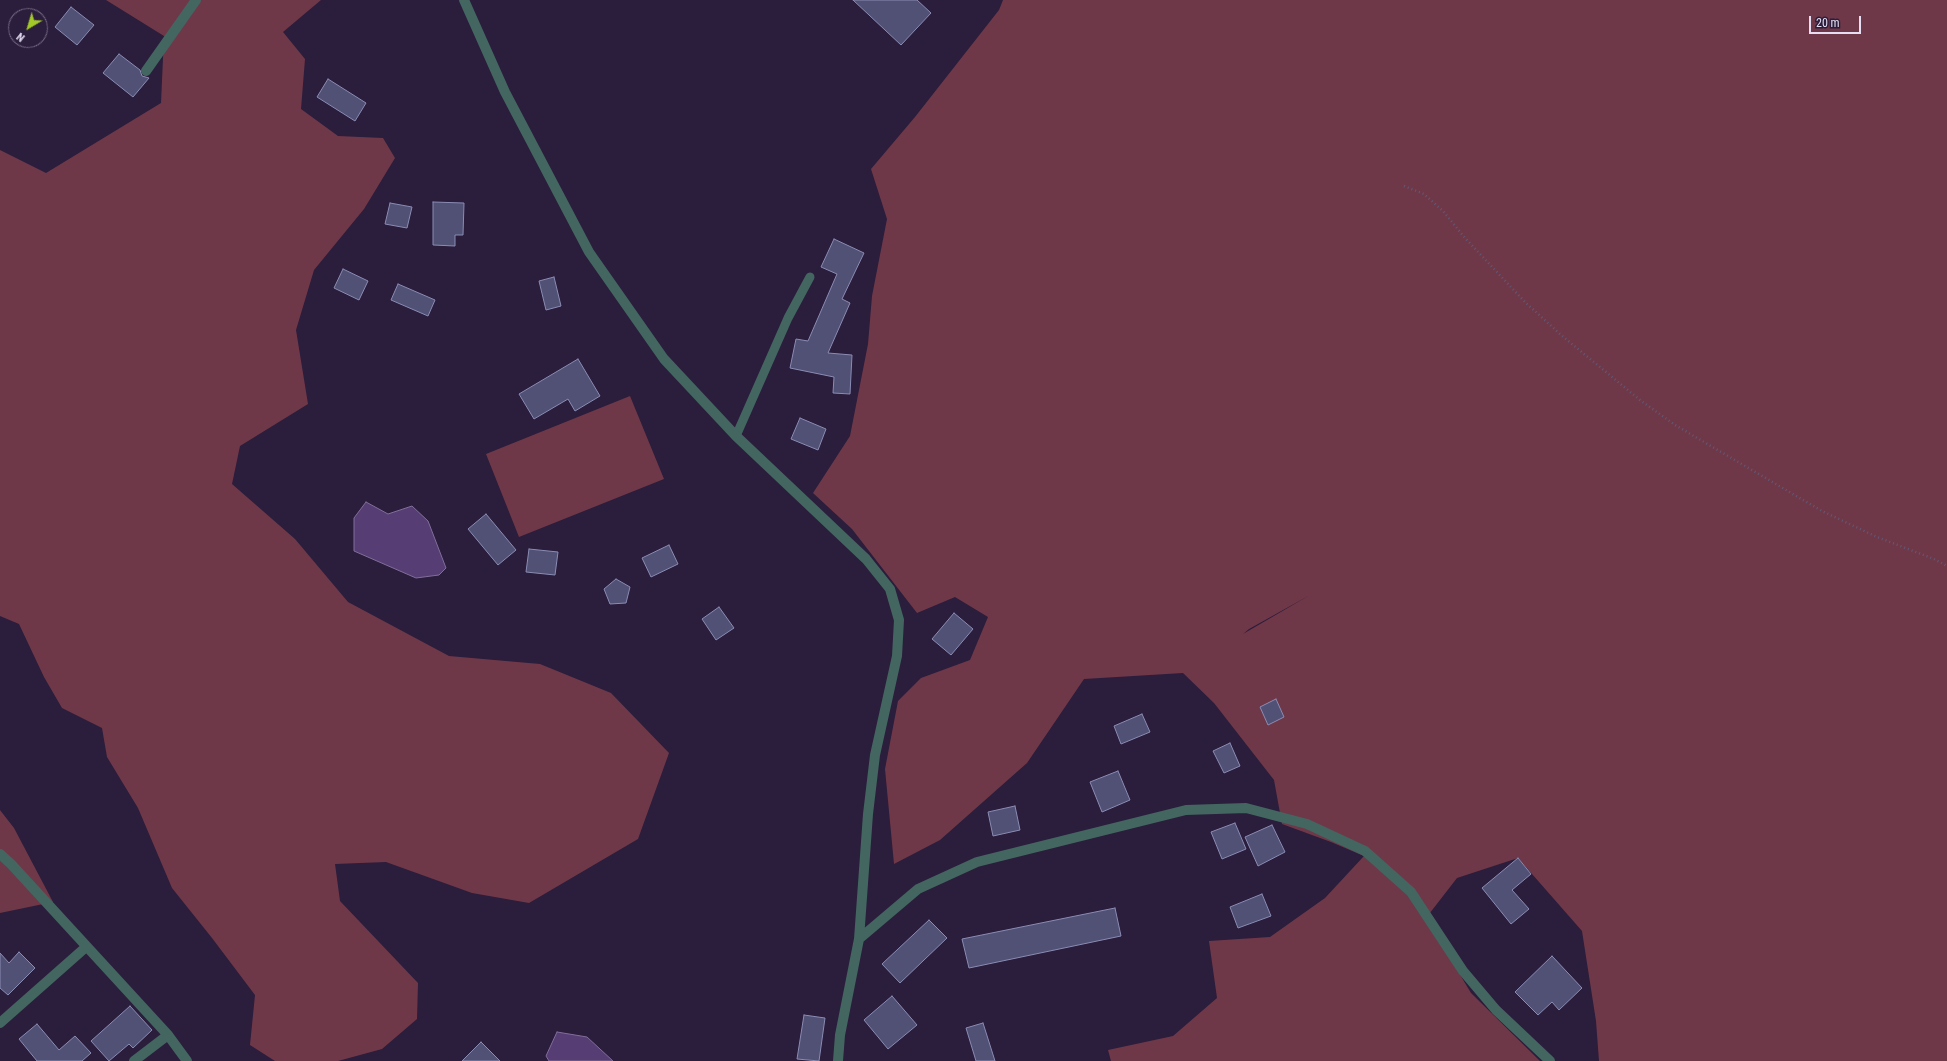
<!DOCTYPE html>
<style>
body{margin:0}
#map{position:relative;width:1947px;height:1061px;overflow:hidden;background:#2b1d3c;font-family:"Roboto Condensed",sans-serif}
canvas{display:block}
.north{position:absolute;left:8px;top:8px;width:40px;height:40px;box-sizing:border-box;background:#2b1d3c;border:1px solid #766a85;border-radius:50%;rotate:218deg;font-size:11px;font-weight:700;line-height:16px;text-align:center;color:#e6def3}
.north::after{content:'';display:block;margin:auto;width:14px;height:18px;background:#a2c928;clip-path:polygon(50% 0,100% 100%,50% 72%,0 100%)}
.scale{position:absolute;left:1809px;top:16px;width:52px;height:18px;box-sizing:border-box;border:2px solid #e6def3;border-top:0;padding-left:5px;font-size:12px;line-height:14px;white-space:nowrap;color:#e6def3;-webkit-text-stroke:3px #2b1d3c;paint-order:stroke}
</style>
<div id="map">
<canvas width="1947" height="1061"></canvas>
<div class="north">N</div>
<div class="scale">20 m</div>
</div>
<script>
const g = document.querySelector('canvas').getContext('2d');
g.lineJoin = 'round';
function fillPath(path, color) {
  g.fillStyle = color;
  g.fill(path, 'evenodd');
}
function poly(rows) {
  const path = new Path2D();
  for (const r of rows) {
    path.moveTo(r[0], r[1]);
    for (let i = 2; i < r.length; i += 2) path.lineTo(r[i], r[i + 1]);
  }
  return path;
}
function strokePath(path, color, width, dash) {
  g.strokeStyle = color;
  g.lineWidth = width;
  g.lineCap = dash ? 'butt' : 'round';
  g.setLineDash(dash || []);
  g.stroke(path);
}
fillPath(poly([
 [106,0,321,0,283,32,305,59,301,109,338,136,383,138,395,158,364,209,314,270,296,330,308,404,240,446,232,484,295,539,348,602,449,656,540,664,611,693,669,753,638,839,529,903,472,893,386,862,335,864,340,901,418,983,417,1019,382,1049,338,1061,275,1061,250,1045,255,995,212,938,172,888,138,808,107,757,102,728,62,708,44,677,19,624,0,616,0,150,46,173,161,103,164,36],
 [1003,0,1947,0,1947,1061,1599,1061,1596,1021,1582,931,1518,858,1457,878,1426,918,1471,993,1540,1061,1111,1061,1108,1050,1173,1036,1217,998,1209,941,1270,937,1325,898,1364,856,1331,842,1282,824,1274,780,1214,703,1183,673,1084,679,1027,763,940,840,894,864,885,769,898,701,921,678,970,660,988,617,955,597,917,613,852,529,813,493,850,436,868,344,872,296,887,219,871,169,915,117,999,10],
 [1310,595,1243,634,1249,629],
 [630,396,664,479,519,537,486,454],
 [0,810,14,828,53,902,0,913]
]), '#6f3848');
const water = poly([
 [366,502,388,514,412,506,428,521,446,568,439,575,416,578,354,551,354,518,366,502],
 [557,1032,587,1037,613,1061,549,1061,546,1056,557,1032]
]);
fillPath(water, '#563e75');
strokePath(water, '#816e9b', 1);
const building = poly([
 [853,0,917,0,931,13,901,45,853,0],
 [71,7,94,25,77,45,55,27,71,7],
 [119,54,140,70,142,76,149,78,133,97,103,73,119,54],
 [328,79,366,103,355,121,317,97,328,79],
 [433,202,464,203,463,235,455,235,455,246,433,245,433,202],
 [390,203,412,207,407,228,385,224,390,203],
 [834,239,864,253,842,299,850,303,828,353,852,355,850,394,833,393,834,377,790,368,796,339,808,341,837,274,821,267,834,239],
 [343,269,368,281,359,300,334,288,343,269],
 [554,277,561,306,546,310,539,281,554,277],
 [398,284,435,300,428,316,391,300,398,284],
 [578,359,600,396,575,411,568,399,534,419,519,394,578,359],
 [800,418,826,429,818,450,791,439,800,418],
 [486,514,516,550,498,565,468,529,486,514],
 [669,545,678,564,651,577,642,558,669,545],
 [529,549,558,552,555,575,526,572,529,549],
 [616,579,630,587,626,603,610,604,604,589,616,579],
 [719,607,734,628,716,640,702,619,719,607],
 [954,613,973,629,951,655,932,639,954,613],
 [1276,699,1284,717,1268,725,1260,707,1276,699],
 [1142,714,1150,732,1121,744,1114,726,1142,714],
 [1230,743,1240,766,1224,773,1213,751,1230,743],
 [1118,771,1130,800,1102,812,1090,782,1118,771],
 [1015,806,1020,830,993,836,988,812,1015,806],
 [1235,823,1246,849,1222,859,1211,832,1235,823],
 [1272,825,1285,852,1258,866,1245,837,1272,825],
 [1518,858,1531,874,1512,890,1529,909,1511,924,1482,888,1518,858],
 [1262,894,1271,916,1238,928,1230,907,1262,894],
 [1115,908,1121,936,969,968,962,939,1115,908],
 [929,920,947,938,900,983,882,964,929,920],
 [19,952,35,968,8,995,0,988,0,953,9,963,19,952],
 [1552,956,1582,988,1559,1010,1552,1002,1538,1015,1515,992,1552,956],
 [892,996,917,1025,888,1049,864,1020,892,996],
 [130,1006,152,1030,133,1048,129,1044,109,1061,91,1041,130,1006],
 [804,1015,825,1018,819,1061,797,1059,804,1015],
 [983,1023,995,1061,976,1061,966,1028,983,1023],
 [37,1024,59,1050,75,1036,91,1053,82,1061,37,1061,19,1039,37,1024],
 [481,1042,500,1061,462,1061,481,1042]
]);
fillPath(building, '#515175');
strokePath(building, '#8b8cb4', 1);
strokePath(poly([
 [1404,186,1424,194,1443,211,1465,238,1525,302,1561,335,1640,400,1675,425,1822,511,1877,537,1934,559,1947,566]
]), '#635773', 2.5, [1, 3]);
strokePath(poly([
 [736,436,788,318,810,277]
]), '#436660', 9);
strokePath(poly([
 [464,0,505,92,589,252,664,359,736,436,866,559,890,589,899,620,897,656,875,755,868,814,859,939,840,1035,838,1061],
 [146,71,196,0],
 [0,854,11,864,168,1035,187,1061],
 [859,939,918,889,977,862,1186,810,1246,808,1307,824,1365,851,1411,892,1463,971,1496,1010,1550,1061],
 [0,1023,86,947],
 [134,1061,168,1035]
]), '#436660', 10);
</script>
